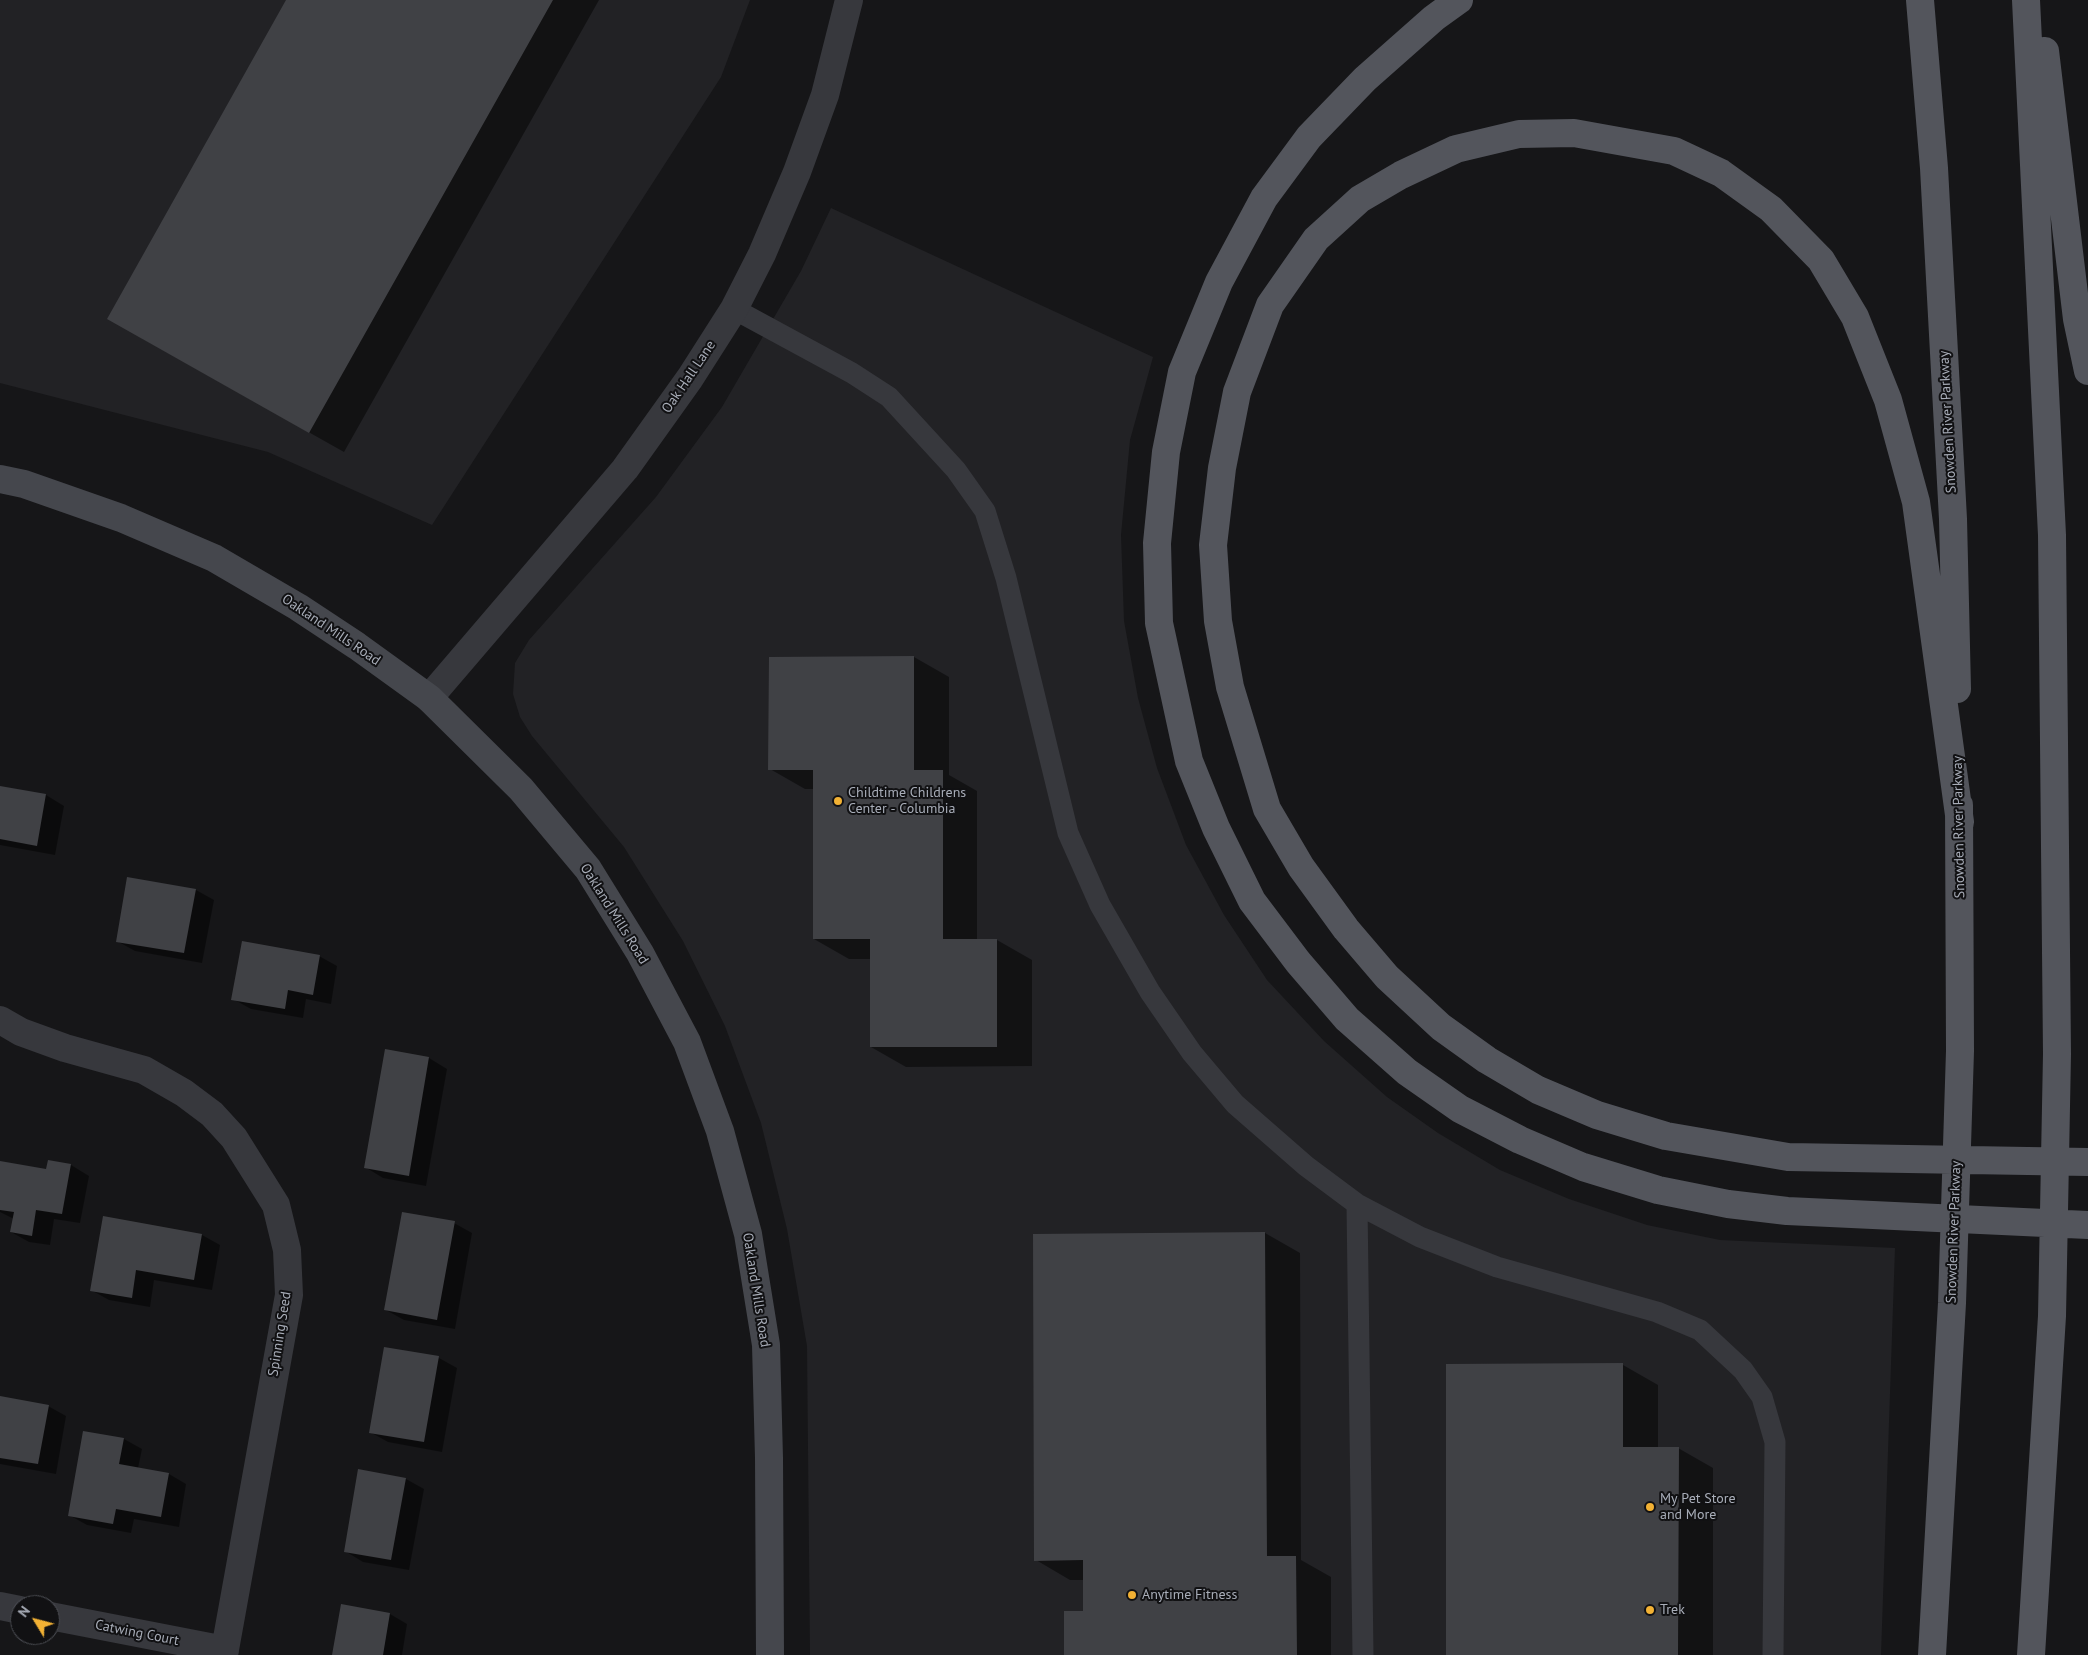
<!DOCTYPE html>
<style>
body{margin:0}
#map{position:relative;width:2088px;height:1655px;overflow:hidden;background:#161618;font-family:"PT Sans",sans-serif}
canvas{display:block}
.north{position:absolute;left:10px;top:1595px;width:50px;height:50px;box-sizing:border-box;background:#111113;border:1px solid #4d4f55;border-radius:50%;rotate:307deg;font-size:14px;font-weight:700;line-height:20px;text-align:center;color:#a8adb8}
.north::after{content:'';display:block;margin:auto;width:18px;height:22px;background:#f2b134;clip-path:polygon(50% 0,100% 100%,50% 72%,0 100%)}
</style>
<div id="map">
<canvas width="2088" height="1655"></canvas>
<div class="north">N</div>
</div>
<script>
const g = document.querySelector('canvas').getContext('2d');
g.lineJoin = 'round';
function fillPath(path, color) {
  g.fillStyle = color;
  g.fill(path, 'evenodd');
}
function poly(rows) {
  const path = new Path2D();
  for (const r of rows) {
    path.moveTo(r[0], r[1]);
    for (let i = 2; i < r.length; i += 2) path.lineTo(r[i], r[i + 1]);
  }
  return path;
}
function strokePath(path, color, width, dash) {
  g.strokeStyle = color;
  g.lineWidth = width;
  g.lineCap = dash ? 'butt' : 'round';
  g.setLineDash(dash || []);
  g.stroke(path);
}
function write(font, color, halo, rows, align = 'center') {
  g.font = font + ' "PT Sans",sans-serif';
  g.lineWidth = 4;
  g.setLineDash([]);
  g.textBaseline = 'middle';
  g.strokeStyle = halo;
  g.fillStyle = color;
  for (const [text, x, y, turn = 0] of rows) {
    g.save();
    g.translate(x, y);
    g.rotate((+turn || 0) * Math.PI / 180);
    g.textAlign = isNaN(turn) ? turn : align;
    if (halo) g.strokeText(text, 0, 0);
    g.fillText(text, 0, 0);
    g.restore();
  }
}
fillPath(poly([
 [0,0,750,0,721,77,432,525,268,452,0,383],
 [831,208,1153,357,1130,440,1121,535,1124,621,1138,698,1157,768,1186,845,1224,915,1267,980,1324,1041,1387,1097,1438,1133,1500,1170,1569,1199,1647,1225,1720,1240,1895,1248,1881,1655,810,1655,807,1346,787,1229,761,1123,725,1026,683,941,624,847,532,736,520,717,513,694,515,663,529,640,656,497,722,407,801,271]
]), '#222225');
fillPath(poly([
 [288,0,599,0,344,452,143,339],
 [914,657,949,677,949,775,977,791,977,940,997,940,1032,960,1032,1066,906,1067,871,1047,871,959,849,959,814,939,814,789,805,789,770,769],
 [0,787,46,795,64,806,55,855,0,845],
 [128,878,196,890,214,900,202,963,135,951,117,941],
 [319,956,337,966,331,1004,306,999,303,1018,251,1009,233,999],
 [386,1051,429,1058,447,1069,426,1186,383,1178,365,1167],
 [0,1162,47,1171,49,1162,71,1165,89,1176,80,1223,54,1219,50,1245,29,1242,11,1232,14,1219,0,1212],
 [104,1218,202,1235,220,1245,212,1290,154,1280,150,1307,109,1300,91,1290],
 [454,1223,472,1233,455,1329,404,1320,386,1310],
 [1265,1233,1300,1253,1301,1560,1331,1577,1331,1655,1065,1655,1085,1612,1085,1580,1070,1580,1036,1560],
 [439,1358,457,1368,442,1452,388,1442,370,1432],
 [1623,1365,1658,1385,1658,1448,1678,1448,1713,1468,1713,1655,1447,1655],
 [0,1397,48,1406,66,1416,56,1474,0,1464],
 [84,1432,124,1439,142,1449,138,1468,169,1474,186,1484,179,1527,134,1519,131,1533,87,1525,69,1515],
 [359,1471,406,1479,424,1489,409,1570,363,1562,345,1551],
 [390,1614,407,1624,402,1655,333,1655]
]), '#0007');
fillPath(poly([
 [286,0,553,0,309,433,107,319],
 [914,656,914,770,943,770,943,939,997,939,997,1047,870,1047,870,939,813,939,813,770,768,770,769,657],
 [0,786,46,794,37,846,0,839],
 [127,877,196,889,184,953,116,942],
 [242,941,320,955,313,995,288,990,285,1009,231,1000],
 [385,1049,429,1057,409,1176,364,1168],
 [48,1160,71,1164,62,1214,36,1210,32,1236,10,1232,14,1212,0,1210,0,1161,46,1169],
 [402,1212,455,1221,437,1320,384,1310],
 [103,1216,202,1234,194,1280,136,1270,132,1298,90,1291],
 [1265,1232,1267,1556,1296,1556,1297,1655,1064,1655,1064,1611,1083,1611,1083,1560,1034,1561,1033,1234],
 [384,1347,439,1356,424,1442,369,1433],
 [1623,1363,1623,1447,1679,1447,1678,1655,1446,1655,1446,1364],
 [0,1396,49,1405,38,1464,0,1458],
 [83,1431,124,1438,119,1464,169,1473,161,1517,116,1509,113,1524,68,1516],
 [358,1469,406,1478,391,1560,344,1552],
 [341,1604,390,1613,383,1655,332,1655]
]), '#404145');
strokePath(poly([
 [734,309,852,373,889,397,956,470,985,511,1006,578,1068,833,1100,905,1150,992,1192,1053,1235,1104,1306,1166,1357,1204,1420,1237,1497,1267,1657,1312,1700,1330,1743,1370,1762,1397,1775,1442,1773,1655],
 [1357,1204,1363,1655]
]), '#37383d', 21);
strokePath(poly([
 [429,698,625,469,690,378,734,309,762,254,797,172,825,95,849,0],
 [0,1020,21,1032,65,1048,144,1070,184,1093,212,1114,234,1138,276,1205,287,1250,289,1295,224,1655],
 [0,1606,20,1610],
 [50,1616,225,1650]
]), '#37383d', 28);
strokePath(poly([
 [0,479,24,484,121,518,214,558,298,607,357,646,429,698,521,789,588,869,640,953,687,1042,720,1131,748,1234,766,1345,769,1458,770,1655]
]), '#45474d', 28);
strokePath(poly([
 [1459,0,1434,18,1365,79,1309,137,1264,198,1219,282,1182,372,1166,452,1157,543,1159,623,1189,761,1216,828,1252,901,1298,962,1347,1019,1407,1072,1460,1109,1520,1140,1583,1167,1658,1190,1728,1204,1787,1211,2088,1225],
 [1920,0,1934,168,1953,519,1957,689],
 [2026,0,2052,535,2057,1054,2052,1316,2031,1655],
 [2045,51,2077,319,2088,371],
 [1960,822,1916,502,1888,400,1855,317,1821,260,1771,209,1721,173,1674,151,1574,133,1519,134,1456,149,1401,175,1360,199,1316,239,1270,305,1237,392,1222,468,1213,545,1218,621,1230,687,1267,809,1301,867,1346,929,1387,977,1441,1027,1487,1060,1538,1090,1597,1115,1666,1136,1788,1157,2088,1162],
 [1932,1655,1952,1303,1960,1051,1959,805]
]), '#53555c', 28);
for (const [x, y, r, color] of [
 [838,801,5,"#f2b134"],
 [1650,1507,5,"#f2b134"],
 [1132,1595,5,"#f2b134"],
 [1650,1610,5,"#f2b134"]
]) {
  const dot = new Path2D();
  dot.arc(x, y, r, 0, 2 * Math.PI);
  g.fillStyle = color;
  g.fill(dot);
  strokePath(dot, '#111113', 2);
}
write('14px', '#a8adb8', '#111113', [
 ["Oak Hall Lane",689,377,-56],
 ["Snowden River Parkway",1948,422,-93],
 ["Oakland Mills Road",331,630,34],
 ["Snowden River Parkway",1959,827,-91],
 ["Oakland Mills Road",614,914,58],
 ["Snowden River Parkway",1954,1232,-88],
 ["Oakland Mills Road",756,1290,81],
 ["Spinning Seed",280,1334,-81],
 ["Catwing Court",137,1633,11]
]);
write('14px', '#a8adb8', '#111113', [
 ["Childtime Childrens",848,793],
 ["Center - Columbia",848,809],
 ["My Pet Store",1660,1499],
 ["and More",1660,1515],
 ["Anytime Fitness",1142,1595],
 ["Trek",1660,1610]
], 'left');
</script>
